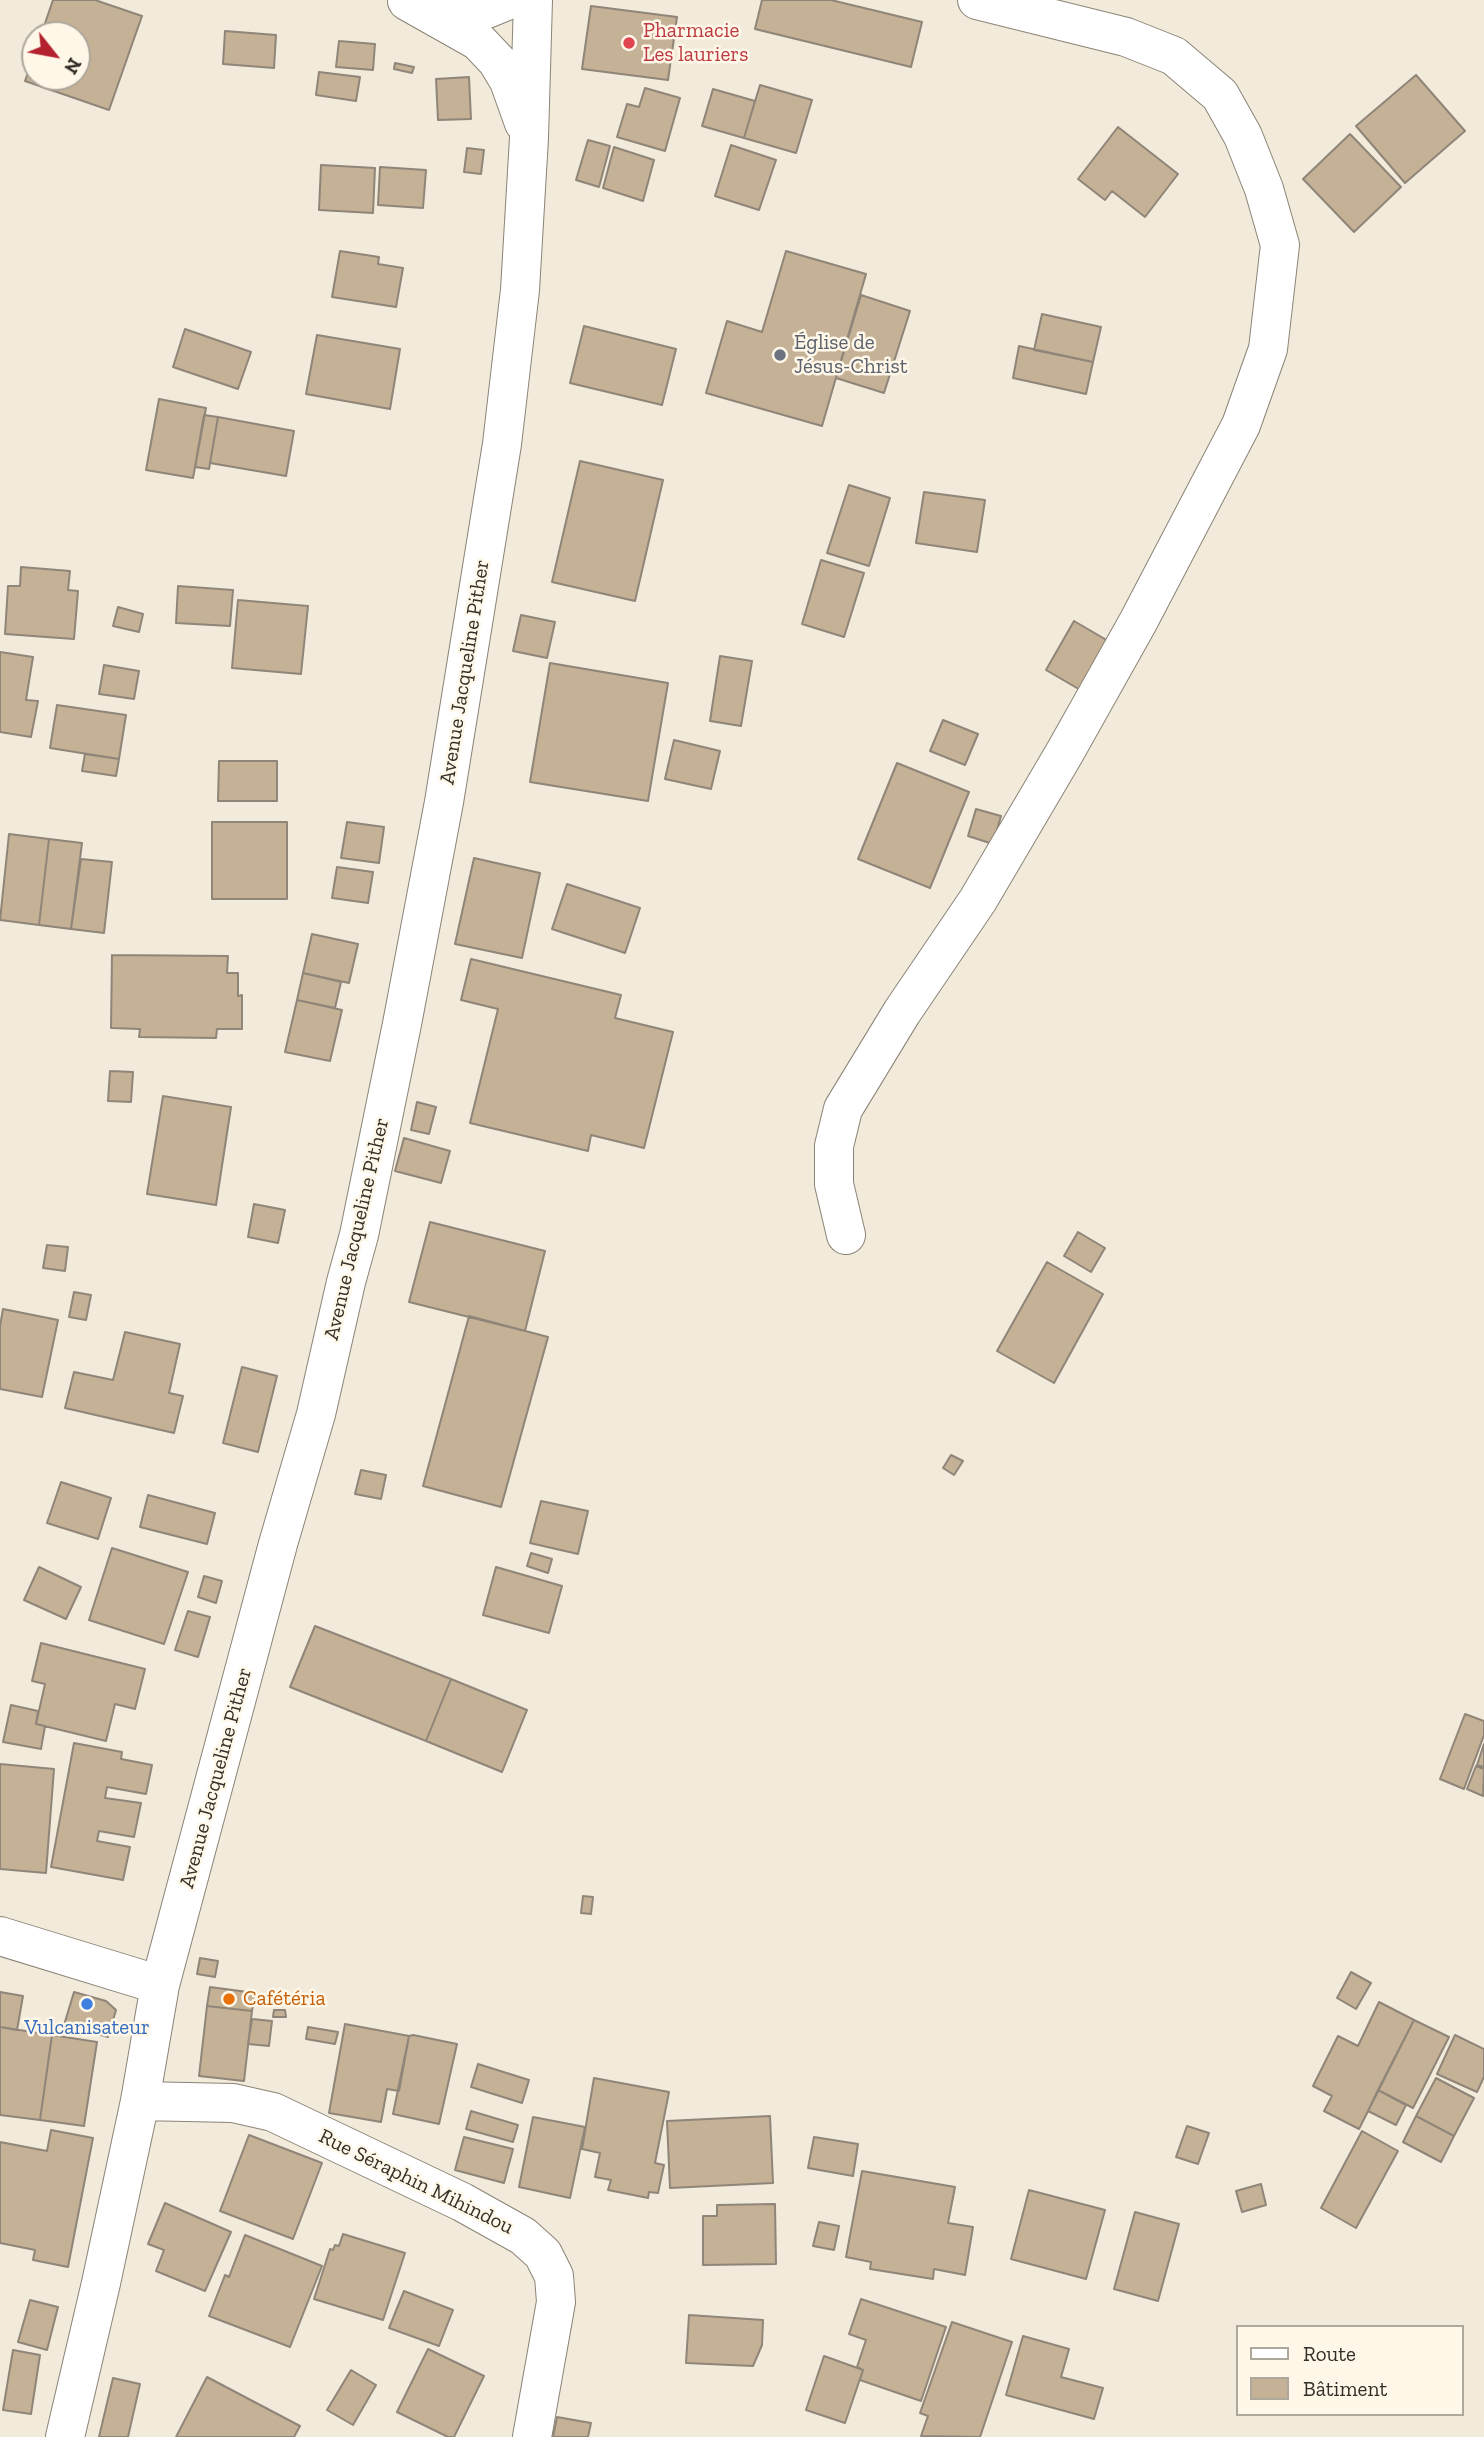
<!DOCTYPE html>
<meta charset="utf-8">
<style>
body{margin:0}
#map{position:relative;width:1484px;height:2437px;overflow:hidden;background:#f2eadb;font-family:"Zilla Slab",serif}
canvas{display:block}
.legend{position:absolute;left:1236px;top:2325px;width:228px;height:91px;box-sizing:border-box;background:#fff7e8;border:2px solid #ada79c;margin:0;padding:9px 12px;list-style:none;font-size:21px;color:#33302a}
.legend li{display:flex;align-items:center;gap:14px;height:35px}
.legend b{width:35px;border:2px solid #ada79c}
.north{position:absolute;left:21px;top:21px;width:70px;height:70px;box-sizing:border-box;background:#fff7e8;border:2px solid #ada79c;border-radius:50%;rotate:121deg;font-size:19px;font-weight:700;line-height:28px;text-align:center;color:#33302a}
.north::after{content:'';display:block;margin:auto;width:24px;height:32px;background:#b3212e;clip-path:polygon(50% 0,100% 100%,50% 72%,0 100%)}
</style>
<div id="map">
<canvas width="1484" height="2437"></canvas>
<ul class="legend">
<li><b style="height:9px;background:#fff"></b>Route</li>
<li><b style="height:19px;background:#c5b196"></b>Bâtiment</li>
</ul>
<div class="north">N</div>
</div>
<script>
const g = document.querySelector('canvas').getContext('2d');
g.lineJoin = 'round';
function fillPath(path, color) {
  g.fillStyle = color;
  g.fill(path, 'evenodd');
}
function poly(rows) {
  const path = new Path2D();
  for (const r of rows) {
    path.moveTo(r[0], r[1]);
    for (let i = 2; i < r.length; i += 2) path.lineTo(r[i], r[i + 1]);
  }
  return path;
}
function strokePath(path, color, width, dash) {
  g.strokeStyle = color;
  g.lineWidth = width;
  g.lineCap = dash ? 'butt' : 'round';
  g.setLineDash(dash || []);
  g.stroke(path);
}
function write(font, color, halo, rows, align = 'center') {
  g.font = font + ' "Zilla Slab",serif';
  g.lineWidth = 5;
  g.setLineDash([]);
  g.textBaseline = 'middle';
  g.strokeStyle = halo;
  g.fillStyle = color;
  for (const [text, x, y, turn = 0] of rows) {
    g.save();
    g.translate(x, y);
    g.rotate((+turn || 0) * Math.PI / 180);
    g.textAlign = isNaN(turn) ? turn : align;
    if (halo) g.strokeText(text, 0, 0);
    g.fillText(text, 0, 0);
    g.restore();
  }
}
const building = poly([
 [53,0,95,0,142,16,109,110,25,81,35,52,35,77,77,77,77,35,41,35,53,0],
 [762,0,831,0,922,22,911,67,755,29,762,0],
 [591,6,677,17,668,80,582,69,591,6],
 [225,31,276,35,274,68,223,64,225,31],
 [339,41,375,44,373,70,336,67,339,41],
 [395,63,414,67,412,73,394,69,395,63],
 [319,72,360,77,356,101,316,95,319,72],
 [1416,75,1465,131,1405,183,1356,126,1416,75],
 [469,77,471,119,438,120,436,79,469,77],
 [760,85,812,100,796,153,744,138,760,85],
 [645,88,680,98,665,151,617,137,627,104,639,107,645,88],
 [713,89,755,101,744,138,702,126,713,89],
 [1118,127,1178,174,1145,217,1112,191,1105,200,1078,179,1118,127],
 [1350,134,1401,187,1354,232,1303,179,1350,134],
 [588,140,610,146,599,187,576,180,588,140],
 [731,145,776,160,759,210,715,196,731,145],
 [614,147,654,160,643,201,603,188,614,147],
 [467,148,484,150,481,174,464,172,467,148],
 [321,165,375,168,373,213,319,210,321,165],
 [380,167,426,170,423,208,378,205,380,167],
 [340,251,379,257,378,264,403,268,396,307,332,297,340,251],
 [786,251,866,274,822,426,706,393,727,321,762,332,786,251],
 [861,295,910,311,884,393,836,378,861,295],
 [1042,314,1101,327,1093,362,1034,350,1042,314],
 [584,326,676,349,662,405,570,383,584,326],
 [185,329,251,352,238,389,173,367,185,329],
 [317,335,400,349,390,409,306,394,317,335],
 [1019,346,1093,362,1086,394,1013,378,1019,346],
 [159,399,206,408,193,478,146,470,159,399],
 [204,415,218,417,209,469,195,467,204,415],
 [218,417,294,431,286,476,210,463,218,417],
 [580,461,663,480,635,601,552,582,580,461],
 [849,485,890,498,869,566,827,553,849,485],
 [924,492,985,500,977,552,916,543,924,492],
 [821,560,864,573,844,637,802,624,821,560],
 [21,567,70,571,68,590,78,591,74,639,5,634,8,586,20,586,21,567],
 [178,586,233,590,230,626,176,623,178,586],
 [238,600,308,606,301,674,232,668,238,600],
 [118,607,143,614,139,632,113,626,118,607],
 [521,615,555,622,547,658,513,651,521,615],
 [1074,621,1110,642,1082,691,1046,670,1074,621],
 [0,652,33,657,26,700,38,701,31,737,0,732,0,652],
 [720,656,752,661,741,726,710,721,720,656],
 [550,663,668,683,648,801,530,782,550,663],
 [104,665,139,671,134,699,99,694,104,665],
 [57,705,126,715,119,759,50,748,57,705],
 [943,720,978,734,965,765,930,751,943,720],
 [674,740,720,751,711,789,665,779,674,740],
 [85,754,119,759,116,776,82,771,85,754],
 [219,761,277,761,277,801,218,801,219,761],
 [897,763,969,792,930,888,858,859,897,763],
 [976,809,1001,816,993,844,968,836,976,809],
 [212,822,287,822,287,899,212,899,212,822],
 [347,822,384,827,379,863,341,858,347,822],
 [9,834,49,839,39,925,0,920,9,834],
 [49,839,82,843,71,929,39,925,49,839],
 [474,858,540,873,522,958,455,944,474,858],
 [81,859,112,862,104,933,71,929,81,859],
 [337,867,373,872,368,903,332,898,337,867],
 [567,884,640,908,625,953,552,929,567,884],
 [312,934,358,944,349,983,303,973,312,934],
 [112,955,228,956,227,973,238,973,238,996,242,995,242,1029,217,1029,216,1038,139,1037,140,1029,111,1028,112,955],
 [471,959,621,995,615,1018,673,1032,644,1148,591,1135,588,1151,470,1123,498,1009,461,1000,471,959],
 [303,973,341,982,335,1008,297,1000,303,973],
 [297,1000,342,1010,330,1061,285,1052,297,1000],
 [110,1071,133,1072,131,1102,108,1101,110,1071],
 [163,1096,231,1107,216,1205,147,1194,163,1096],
 [417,1102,436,1107,429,1134,411,1130,417,1102],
 [404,1138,450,1151,441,1183,395,1171,404,1138],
 [254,1204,285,1210,278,1243,248,1237,254,1204],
 [430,1222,545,1251,525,1331,409,1302,430,1222],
 [1078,1232,1105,1248,1091,1272,1064,1256,1078,1232],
 [47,1245,68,1247,65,1271,43,1268,47,1245],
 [1047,1262,1103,1294,1054,1383,997,1351,1047,1262],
 [74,1292,91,1295,86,1320,69,1317,74,1292],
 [3,1309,58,1320,42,1397,0,1389,0,1326,3,1309],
 [469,1316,548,1337,501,1507,423,1486,469,1316],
 [125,1332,180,1344,169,1393,183,1396,174,1433,65,1408,74,1372,113,1380,125,1332],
 [242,1367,277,1376,258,1452,223,1443,242,1367],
 [951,1455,963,1461,954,1475,943,1468,951,1455],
 [361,1470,386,1475,381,1499,355,1494,361,1470],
 [61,1482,111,1498,98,1539,47,1523,61,1482],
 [148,1495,215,1513,207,1544,140,1527,148,1495],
 [541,1501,588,1511,578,1554,530,1543,541,1501],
 [112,1548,188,1572,164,1644,89,1620,112,1548],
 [531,1553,552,1559,548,1573,527,1566,531,1553],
 [39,1567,81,1587,66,1619,24,1600,39,1567],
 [496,1567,562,1586,549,1633,483,1615,496,1567],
 [204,1576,222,1581,216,1603,198,1597,204,1576],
 [188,1611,210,1617,198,1657,175,1650,188,1611],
 [315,1626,451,1679,426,1741,290,1687,315,1626],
 [41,1643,145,1669,135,1709,115,1704,106,1741,36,1724,45,1684,32,1681,41,1643],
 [451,1679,527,1710,502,1772,426,1741,451,1679],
 [11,1705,38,1711,36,1724,45,1726,41,1749,3,1742,11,1705],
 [1465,1714,1484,1721,1484,1735,1464,1789,1440,1779,1465,1714],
 [74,1743,122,1752,121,1759,152,1765,146,1794,107,1787,105,1798,141,1803,134,1837,99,1831,97,1841,130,1847,123,1880,51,1867,74,1743],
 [1484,1744,1484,1767,1477,1765,1484,1744],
 [0,1764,54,1769,46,1873,0,1869,0,1764],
 [1476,1766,1484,1769,1483,1796,1467,1789,1476,1766],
 [583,1896,593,1897,591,1914,581,1913,583,1896],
 [200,1958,218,1961,215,1977,197,1974,200,1958],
 [1351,1972,1371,1983,1356,2009,1337,1998,1351,1972],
 [210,1987,255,1993,252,2011,207,2006,210,1987],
 [0,1992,23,1996,17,2030,0,2027,0,1992],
 [74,1992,106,2001,116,2010,108,2037,64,2025,74,1992],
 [1379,2002,1414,2020,1359,2129,1324,2111,1332,2096,1313,2086,1338,2036,1358,2046,1379,2002],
 [207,2006,252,2011,244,2081,199,2076,207,2006],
 [274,2010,285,2010,286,2017,273,2017,274,2010],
 [252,2019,272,2021,269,2046,248,2044,252,2019],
 [1414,2020,1449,2037,1413,2108,1378,2090,1414,2020],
 [345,2024,409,2036,399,2091,387,2089,381,2122,329,2113,345,2024],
 [0,2027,52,2035,40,2120,0,2115,0,2027],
 [308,2027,338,2032,335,2044,306,2039,308,2027],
 [52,2035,97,2042,84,2126,40,2120,52,2035],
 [413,2035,457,2044,439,2124,393,2114,409,2036,413,2035],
 [1455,2035,1484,2049,1484,2077,1477,2092,1437,2074,1455,2035],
 [478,2064,529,2080,522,2103,471,2087,478,2064],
 [594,2078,669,2092,655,2163,664,2165,658,2193,649,2192,648,2198,608,2190,611,2180,595,2177,600,2153,582,2149,594,2078],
 [1436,2078,1474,2098,1454,2136,1416,2116,1436,2078],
 [1378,2090,1406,2105,1396,2125,1368,2111,1378,2090],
 [471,2111,518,2125,513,2142,466,2129,471,2111],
 [770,2116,773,2183,670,2188,667,2121,770,2116],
 [1416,2116,1454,2136,1441,2162,1403,2142,1416,2116],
 [533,2117,585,2127,570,2198,519,2187,533,2117],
 [1187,2126,1209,2133,1198,2164,1176,2157,1187,2126],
 [51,2130,93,2138,68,2267,33,2260,35,2250,0,2243,0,2142,47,2151,51,2130],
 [1362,2131,1398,2151,1356,2228,1321,2208,1362,2131],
 [249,2135,322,2163,293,2239,220,2211,249,2135],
 [464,2137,513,2149,504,2183,455,2170,464,2137],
 [814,2137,858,2144,853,2176,808,2168,814,2137],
 [862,2171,955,2187,948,2223,973,2227,965,2275,934,2269,933,2279,870,2269,871,2262,846,2257,862,2171],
 [1261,2184,1266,2205,1242,2212,1236,2191,1261,2184],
 [1029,2190,1105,2210,1086,2279,1011,2259,1029,2190],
 [165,2203,231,2232,205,2291,156,2271,164,2250,148,2244,165,2203],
 [775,2204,776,2264,703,2265,703,2216,717,2216,717,2205,775,2204],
 [1135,2212,1179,2224,1158,2301,1114,2289,1135,2212],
 [819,2222,839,2226,834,2250,813,2246,819,2222],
 [343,2234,405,2253,383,2320,314,2299,330,2249,333,2250,335,2245,339,2246,343,2234],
 [245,2235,322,2266,290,2347,209,2316,225,2275,229,2277,245,2235],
 [404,2291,453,2310,439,2346,389,2328,404,2291],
 [861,2299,946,2327,921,2401,860,2380,863,2370,857,2367,866,2340,849,2334,861,2299],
 [30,2300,58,2307,47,2350,18,2342,30,2300],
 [689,2315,763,2320,762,2345,753,2366,686,2363,689,2315],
 [952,2322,1012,2342,980,2437,921,2436,928,2416,920,2413,952,2322],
 [1023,2336,1069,2349,1061,2377,1103,2388,1094,2419,1006,2395,1023,2336],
 [428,2349,484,2376,454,2437,448,2437,397,2412,428,2349],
 [13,2350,40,2355,31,2414,3,2410,13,2350],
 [824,2356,863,2370,845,2423,806,2410,824,2356],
 [351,2370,376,2385,353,2425,327,2410,351,2370],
 [207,2377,300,2426,294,2437,176,2437,207,2377],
 [113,2378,140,2384,128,2437,99,2437,113,2378],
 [557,2417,591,2423,588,2437,553,2437,557,2417]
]);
fillPath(building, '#c5b196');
strokePath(building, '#8f8578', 2);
const minor = poly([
 [407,1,478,41,497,61,509,81,524,123],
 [427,5,464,12,487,9,509,0],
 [846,1235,834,1184,834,1146,843,1109,902,1012,978,900,1065,752,1138,622,1241,425,1268,349,1280,245,1264,189,1243,136,1220,95,1174,56,1126,37,977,0],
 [0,1936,160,1985],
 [140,2101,233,2103,273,2112,462,2202,523,2236,543,2254,554,2276,556,2302,532,2437],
 [65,2437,101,2283,140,2101,160,1985,278,1544,316,1414,346,1282,359,1235,402,1024,444,802,502,444,520,290,529,138,533,0]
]);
strokePath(minor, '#8b8476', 40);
strokePath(minor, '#fff', 38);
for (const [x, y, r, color] of [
 [629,43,7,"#e0444e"],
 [780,355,7,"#6b7280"],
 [229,1999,7,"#e8710a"],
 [87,2004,7,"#3f7fe0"]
]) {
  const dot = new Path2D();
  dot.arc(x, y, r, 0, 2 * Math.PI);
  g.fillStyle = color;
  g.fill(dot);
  strokePath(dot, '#fff7e8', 2.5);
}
write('21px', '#be3a42', '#fff7e8', [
 ["Pharmacie",643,31],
 ["Les lauriers",643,55]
], 'left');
write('21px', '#5b616d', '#fff7e8', [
 ["Église de",794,343],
 ["Jésus-Christ",794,367]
], 'left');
write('21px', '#33302a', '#fff7e8', [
 ["Avenue Jacqueline Pither",465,672,-81],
 ["Avenue Jacqueline Pither",357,1229,-77],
 ["Avenue Jacqueline Pither",216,1778,-75],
 ["Rue Séraphin Mihindou",416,2182,26]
]);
write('21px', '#c56008', '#fff7e8', [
 ["Cafétéria",243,1999]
], 'left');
write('21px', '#366cbe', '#fff7e8', [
 ["Vulcanisateur",87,2028]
]);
</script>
